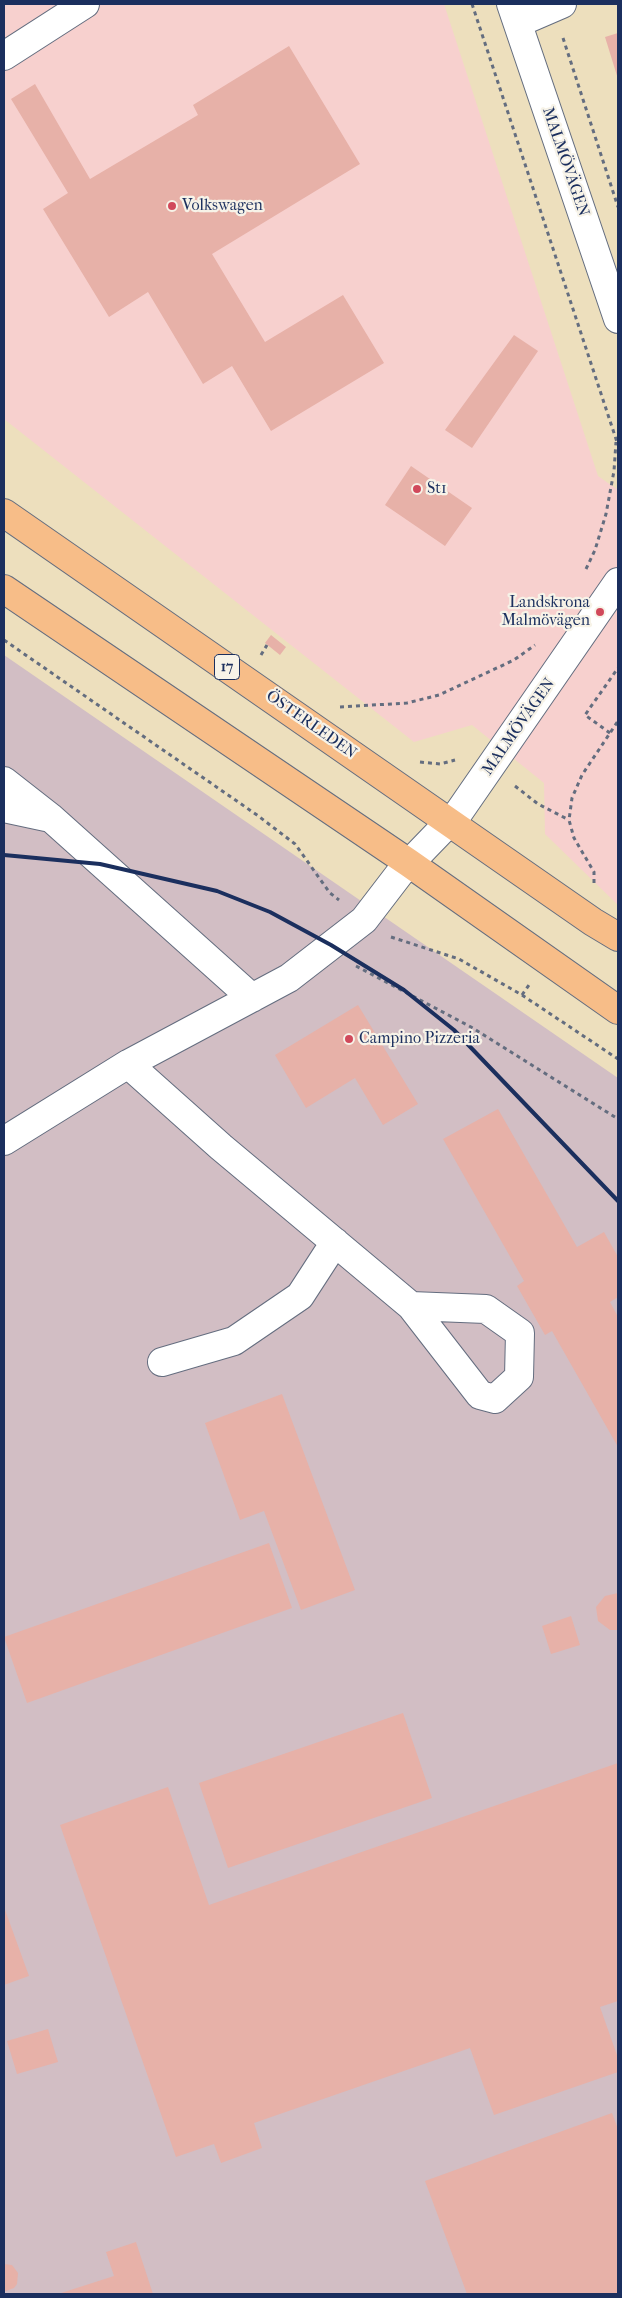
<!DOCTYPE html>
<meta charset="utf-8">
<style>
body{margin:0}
#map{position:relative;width:622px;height:2298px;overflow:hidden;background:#eddfbd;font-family:"IM FELL French Canon",serif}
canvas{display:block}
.frame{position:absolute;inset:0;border:5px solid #1b2f5e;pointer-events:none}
</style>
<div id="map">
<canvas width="622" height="2298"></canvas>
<div class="frame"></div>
</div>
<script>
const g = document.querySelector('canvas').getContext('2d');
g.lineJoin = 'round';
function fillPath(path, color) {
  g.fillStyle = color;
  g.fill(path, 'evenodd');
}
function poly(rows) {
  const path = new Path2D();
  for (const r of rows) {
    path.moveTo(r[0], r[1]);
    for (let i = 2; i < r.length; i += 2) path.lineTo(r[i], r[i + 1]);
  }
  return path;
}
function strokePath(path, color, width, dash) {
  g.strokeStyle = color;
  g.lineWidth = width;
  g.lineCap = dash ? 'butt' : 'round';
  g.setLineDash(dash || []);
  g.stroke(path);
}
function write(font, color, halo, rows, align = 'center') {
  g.font = font + ' "IM FELL French Canon",serif';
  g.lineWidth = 4.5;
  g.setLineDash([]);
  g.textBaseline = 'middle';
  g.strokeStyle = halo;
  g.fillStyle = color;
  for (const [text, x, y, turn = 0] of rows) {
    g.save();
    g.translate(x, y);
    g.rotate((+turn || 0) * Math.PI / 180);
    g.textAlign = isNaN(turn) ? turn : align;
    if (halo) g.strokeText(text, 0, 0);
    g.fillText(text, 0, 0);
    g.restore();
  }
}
fillPath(poly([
 [4,4,444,4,598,476,618,490,618,905,545,834,544,783,472,725,414,742,4,419]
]), '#f7d0ce');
fillPath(poly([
 [4,655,618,1078,618,2294,4,2294]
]), '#d2bec4');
fillPath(poly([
 [618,33,618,79,605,37],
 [289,46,360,164,212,254,265,342,343,295,384,363,271,431,232,366,203,384,148,292,109,317,43,209,68,193,11,99,35,84,90,179,198,115,193,105],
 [514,335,538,351,472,448,445,430],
 [411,466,472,508,445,546,385,505],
 [271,635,286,647,280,655,265,643],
 [358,1005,418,1104,383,1125,355,1078,306,1108,275,1055],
 [498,1109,577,1247,604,1232,618,1257,618,1297,610,1302,618,1317,618,1447,552,1331,545,1335,517,1286,524,1281,443,1139],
 [282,1394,355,1590,301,1610,264,1511,240,1520,205,1423],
 [269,1543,292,1608,27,1703,4,1637],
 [618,1593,618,1630,610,1630,598,1621,596,1607,605,1596],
 [571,1616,580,1645,551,1654,542,1626],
 [403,1713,432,1798,228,1868,199,1783],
 [618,1763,618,2001,600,2007,618,2058,618,2072,494,2115,470,2048,254,2123,262,2148,221,2163,214,2144,176,2157,60,1825,168,1787,209,1905],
 [4,1907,29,1976,4,1985],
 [48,2029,58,2062,17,2074,7,2041],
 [612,2113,618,2129,618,2294,467,2294,425,2181],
 [136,2242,153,2294,58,2294,114,2276,106,2252],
 [4,2264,12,2265,18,2273,17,2284,14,2288,6,2291,4,2291]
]), '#e7b1a8');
const minor = poly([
 [511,4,618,319],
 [518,23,562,4],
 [4,56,85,4],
 [4,781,50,817,252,998],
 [4,808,46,817],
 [128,1064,221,1147,411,1306,480,1395,495,1399,519,1377,520,1333,486,1309,411,1306],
 [4,1141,128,1064,289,978,364,920,400,873,459,812,618,582],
 [162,1362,234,1341,300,1296,335,1242]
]);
const major = poly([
 [4,513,593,922,618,937],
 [4,589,409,863,618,1010]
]);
strokePath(minor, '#646d7f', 30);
strokePath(major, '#646d7f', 30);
strokePath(poly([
 [472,4,617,442],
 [563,38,618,207],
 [586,569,595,550,606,514,614,471,616,442],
 [4,640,257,815,295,844,330,893,339,900],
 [261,655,267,645],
 [340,707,407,703,439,695,514,660,535,645],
 [610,733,585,715,618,668],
 [420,762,440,764,455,760],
 [515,786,538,804,569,820],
 [594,883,594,872,574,838,569,820,572,798,582,775,618,721],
 [391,937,459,959,522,995,618,1059],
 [356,966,471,1027,618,1119],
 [522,995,529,985]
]), '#646d7f', 3, [4, 4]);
strokePath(minor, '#fff', 28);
strokePath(major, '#f7bd88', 28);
strokePath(poly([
 [4,855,100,864,217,891,270,912,331,945,404,990,454,1030,618,1201]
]), '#1b2f5e', 4);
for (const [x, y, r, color] of [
 [172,206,5,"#d1495b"],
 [417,489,5,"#d1495b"],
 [600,612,5,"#d1495b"],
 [349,1039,5,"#d1495b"]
]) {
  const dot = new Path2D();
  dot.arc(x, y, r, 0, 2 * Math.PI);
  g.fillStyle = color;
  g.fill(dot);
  strokePath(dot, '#f7f3e8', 2);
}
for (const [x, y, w] of [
 [227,667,25]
]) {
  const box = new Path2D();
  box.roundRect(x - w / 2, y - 12.5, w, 25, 4);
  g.fillStyle = '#f7f3e8';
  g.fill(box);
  strokePath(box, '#1b2f5e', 1);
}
write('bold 15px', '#1b2f5e', null, [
 ["17",227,667]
]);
write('16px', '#1b2f5e', '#f7f3e8', [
 ["MALMÖVÄGEN",565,162,71],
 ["ÖSTERLEDEN",311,725,35],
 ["MALMÖVÄGEN",519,727,-55]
]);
write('16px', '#1b2f5e', '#f7f3e8', [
 ["Volkswagen",182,206],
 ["St1",427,489],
 ["Landskrona",590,603,"right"],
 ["Malmövägen",590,621,"right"],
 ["Campino Pizzeria",359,1039]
], 'left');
</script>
